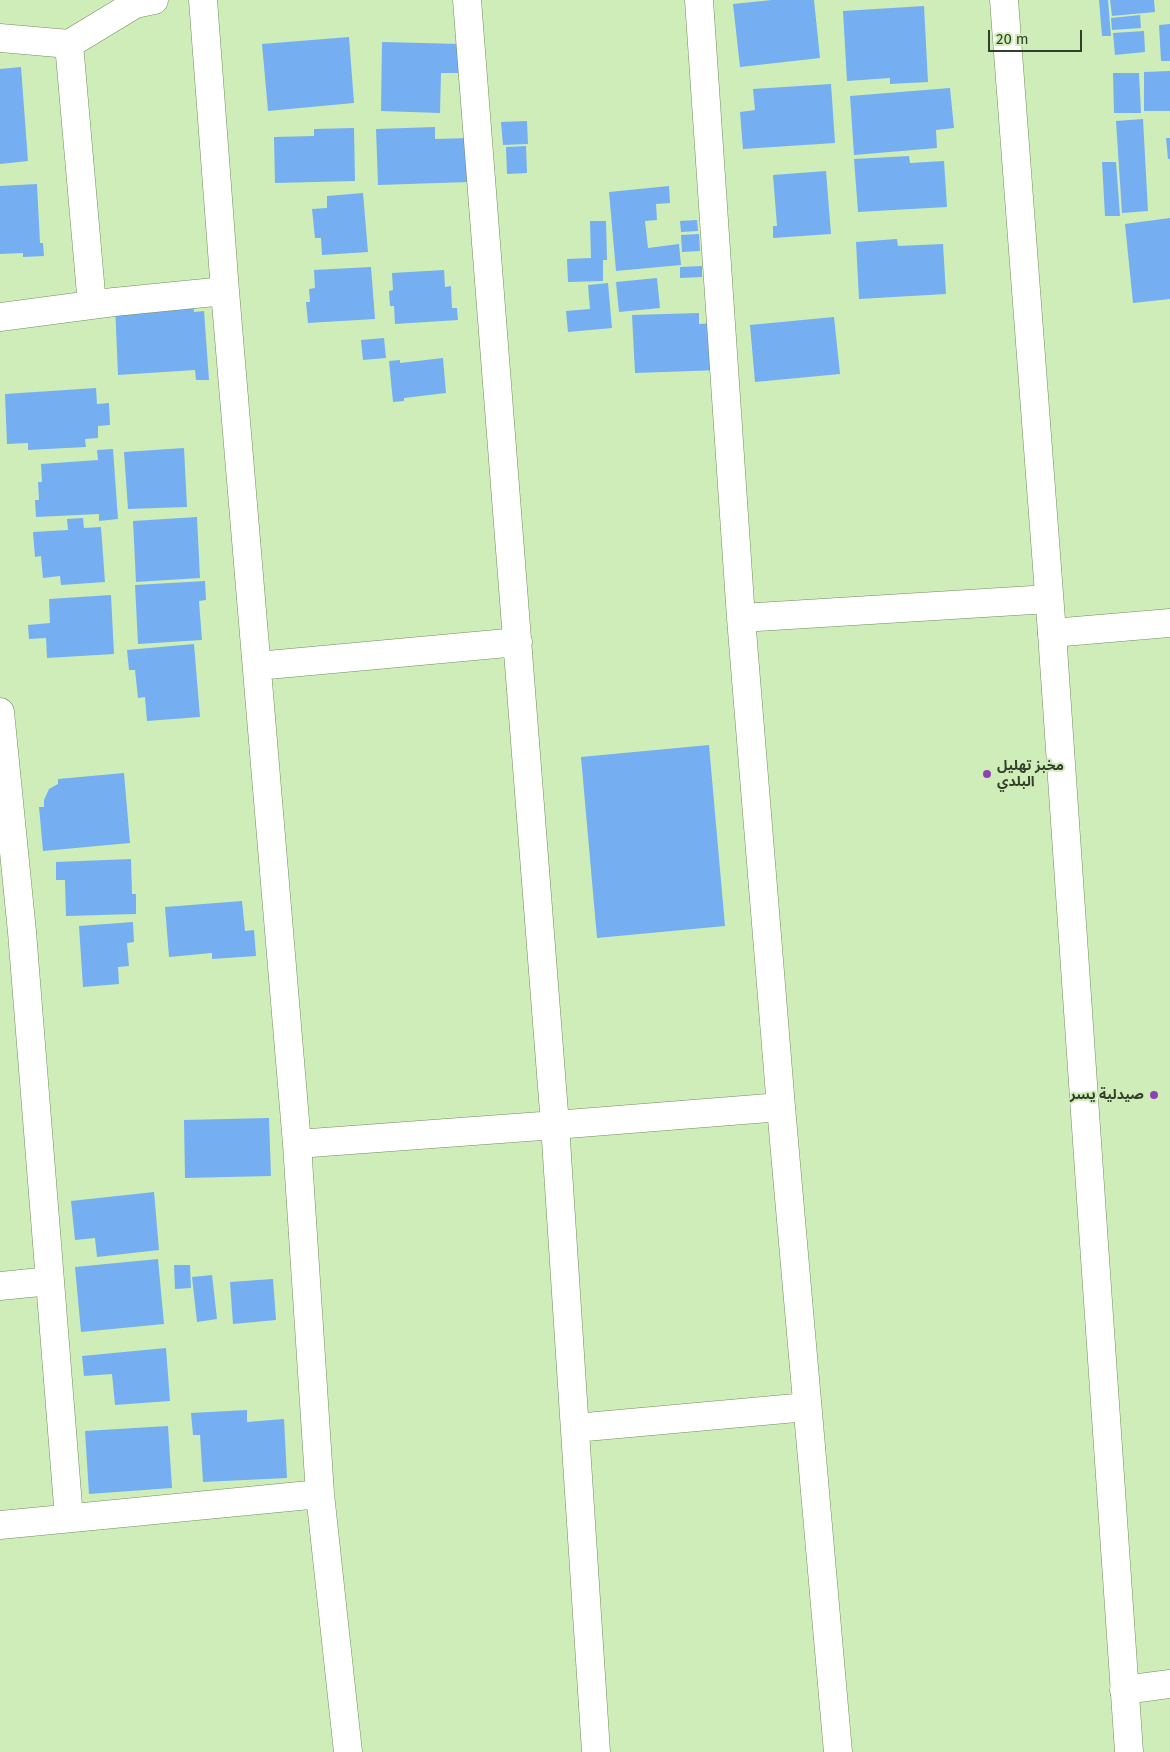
<!DOCTYPE html>
<meta charset="utf-8">
<style>
body{margin:0}
#map{position:relative;width:1170px;height:1752px;overflow:hidden;background:#cfedb9;font-family:"Fira Sans",sans-serif}
canvas{display:block}
.scale{position:absolute;left:988px;top:30px;width:94px;height:22px;box-sizing:border-box;border:2px solid #333f2b;border-top:0;padding-left:6px;font-size:15px;line-height:18px;white-space:nowrap;color:#333f2b;-webkit-text-stroke:4px #cfedb9;paint-order:stroke}
</style>
<div id="map">
<canvas width="1170" height="1752"></canvas>
<div class="scale">20 m</div>
</div>
<script>
const g = document.querySelector('canvas').getContext('2d');
g.lineJoin = 'round';
function fillPath(path, color) {
  g.fillStyle = color;
  g.fill(path, 'evenodd');
}
function poly(rows) {
  const path = new Path2D();
  for (const r of rows) {
    path.moveTo(r[0], r[1]);
    for (let i = 2; i < r.length; i += 2) path.lineTo(r[i], r[i + 1]);
  }
  return path;
}
function strokePath(path, color, width, dash) {
  g.strokeStyle = color;
  g.lineWidth = width;
  g.lineCap = dash ? 'butt' : 'round';
  g.setLineDash(dash || []);
  g.stroke(path);
}
function write(font, color, halo, rows, align = 'center') {
  g.font = font + ' "Fira Sans","Noto Sans Arabic",sans-serif';
  g.lineWidth = 4;
  g.setLineDash([]);
  g.textBaseline = 'middle';
  g.strokeStyle = halo;
  g.fillStyle = color;
  for (const [text, x, y, turn = 0] of rows) {
    g.save();
    g.translate(x, y);
    g.rotate((+turn || 0) * Math.PI / 180);
    g.textAlign = isNaN(turn) ? turn : align;
    if (halo) g.strokeText(text, 0, 0);
    g.fillText(text, 0, 0);
    g.restore();
  }
}
fillPath(poly([
 [772,0,814,0,820,58,740,67,733,4],
 [1099,0,1108,0,1111,36,1102,36],
 [1110,0,1154,0,1155,12,1112,16],
 [924,6,928,82,890,84,890,78,847,81,843,11],
 [1140,15,1141,28,1112,30,1111,18],
 [1170,24,1170,61,1161,61,1159,25],
 [1144,31,1145,52,1115,55,1113,33],
 [349,37,354,103,268,111,262,44],
 [382,42,461,44,460,73,441,73,440,113,381,111],
 [21,67,28,161,0,164,0,69],
 [1170,71,1170,111,1144,111,1144,72],
 [1113,73,1139,73,1141,113,1114,113],
 [831,84,835,143,743,149,740,112,755,110,753,89],
 [950,88,954,128,936,130,937,148,854,155,850,96],
 [1143,119,1148,211,1122,213,1116,121],
 [527,121,528,144,503,145,501,122],
 [435,127,435,139,468,138,469,182,378,185,376,129],
 [354,128,355,181,275,183,274,137,314,136,314,129],
 [1166,138,1170,138,1170,159,1168,159],
 [526,146,527,173,507,174,506,147],
 [909,156,910,163,944,161,947,207,858,212,854,159],
 [1102,162,1116,162,1120,216,1105,216],
 [826,171,831,234,773,238,773,226,777,226,773,175],
 [37,184,40,243,43,243,44,256,23,257,23,253,0,254,0,186],
 [669,186,670,203,656,204,657,220,645,221,648,248,679,244,681,265,616,271,609,192],
 [363,193,368,252,322,255,321,238,315,238,312,209,327,208,327,196],
 [1170,218,1170,299,1133,303,1125,224],
 [697,220,698,231,681,232,680,221],
 [590,221,606,221,607,260,603,260,603,281,568,282,567,259,591,258],
 [699,234,700,251,682,252,681,235],
 [897,239,898,246,943,244,946,294,859,299,856,242],
 [702,266,702,277,680,278,680,267],
 [371,267,375,319,308,323,306,302,310,302,309,289,315,288,314,270],
 [444,270,445,287,451,286,452,308,457,308,458,320,395,324,394,306,390,306,389,291,393,290,392,273],
 [657,278,660,308,619,312,616,282],
 [608,283,612,328,568,332,566,311,590,309,588,285],
 [193,299,194,312,204,311,209,380,196,380,195,370,118,375,115,304],
 [699,313,699,324,718,323,720,370,635,373,632,315],
 [834,317,840,374,755,382,750,325],
 [384,338,386,358,363,360,361,340],
 [443,358,446,393,404,398,404,401,393,402,389,361,400,360,400,363],
 [96,388,97,404,109,403,110,425,98,426,98,438,85,439,86,447,28,450,28,443,7,444,5,394],
 [184,448,187,507,128,509,124,452],
 [113,449,118,519,99,521,99,514,36,517,35,500,39,500,38,482,42,482,41,464,98,460,97,450],
 [197,517,200,578,136,582,133,521],
 [83,518,84,528,101,527,105,582,61,585,60,576,43,578,41,556,35,557,33,532,68,530,67,519],
 [205,581,206,600,199,601,202,640,138,644,135,585],
 [111,595,114,654,47,658,46,638,29,639,28,625,50,623,49,599],
 [194,644,200,717,147,721,145,697,138,698,135,670,129,670,127,650],
 [709,745,725,926,597,938,581,757],
 [124,773,130,843,43,851,39,807,44,807,44,800,49,789,58,784,58,779],
 [131,859,132,894,136,894,136,914,66,916,65,880,56,880,56,862],
 [242,901,245,931,254,930,256,956,212,959,212,953,169,957,165,907],
 [133,922,134,942,127,943,129,966,118,967,119,984,83,987,79,926],
 [269,1118,271,1176,185,1178,184,1120],
 [154,1192,159,1250,97,1257,95,1238,75,1240,71,1201],
 [158,1259,164,1324,81,1332,75,1267],
 [174,1265,190,1265,191,1288,175,1289],
 [212,1275,217,1319,197,1322,192,1277],
 [273,1279,276,1320,233,1324,230,1282],
 [166,1348,170,1401,115,1405,112,1374,84,1376,82,1356],
 [247,1410,247,1422,284,1419,287,1478,203,1482,200,1435,193,1435,191,1413],
 [168,1426,172,1488,89,1494,85,1431]
]), '#75aff1');
const minor = poly([
 [203,0,225,291,297,1144,320,1494,348,1752],
 [467,0,555,1125,596,1752],
 [699,0,741,618,781,1107,838,1752],
 [0,38,69,44,135,4,154,0],
 [69,44,92,305],
 [0,317,114,302,225,291],
 [741,618,1049,599],
 [1052,633,1170,623],
 [257,666,518,642],
 [0,712,22,932,69,1518],
 [297,1144,555,1125,781,1107],
 [0,1286,50,1281],
 [575,1428,807,1407],
 [0,1525,320,1494],
 [1124,1690,1170,1684]
]);
const tertiary = poly([
 [1004,0,1052,633,1129,1752]
]);
strokePath(minor, '#718d5d', 29);
strokePath(tertiary, '#718d5d', 29);
strokePath(minor, '#fff', 28);
strokePath(tertiary, '#fff', 28);
for (const [x, y, r, color] of [
 [987,774,5,"#8d42b4"],
 [1154,1095,5,"#8d42b4"]
]) {
  const dot = new Path2D();
  dot.arc(x, y, r, 0, 2 * Math.PI);
  g.fillStyle = color;
  g.fill(dot);
  strokePath(dot, '#cfedb9', 2);
}
write('bold 14px', '#333f2b', '#cfedb9', [
 ["مخبز تهليل",997,766],
 ["البلدي",997,782],
 ["صيدلية يسر",1144,1095,"right"]
], 'left');
</script>
